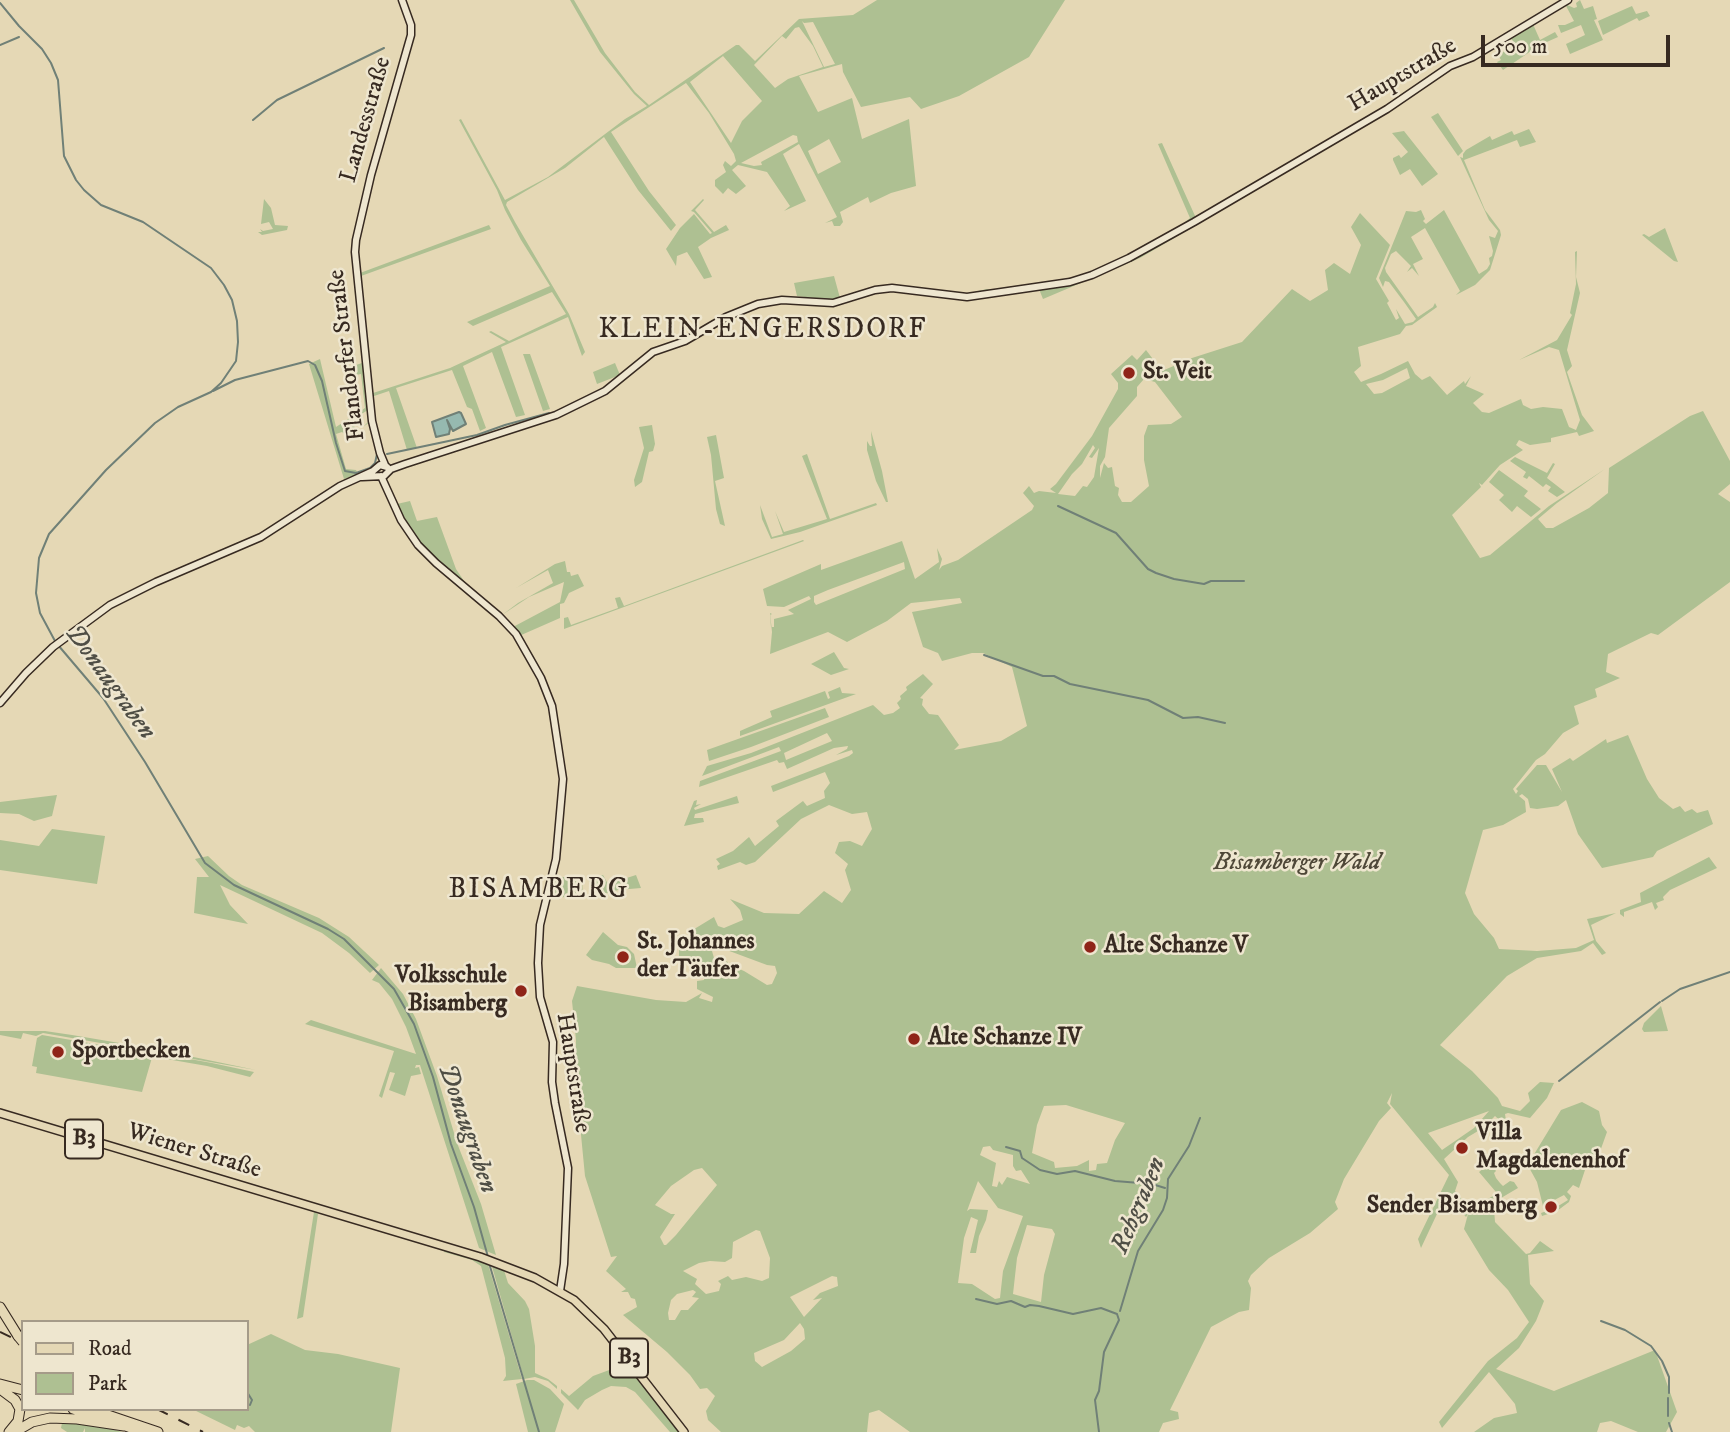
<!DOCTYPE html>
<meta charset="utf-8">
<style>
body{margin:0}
#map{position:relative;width:1730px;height:1432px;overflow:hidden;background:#e5d8b5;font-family:"IM FELL DW Pica",serif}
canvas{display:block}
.legend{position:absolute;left:21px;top:1320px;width:228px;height:91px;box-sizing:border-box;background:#eee6cf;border:2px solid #a59b89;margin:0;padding:9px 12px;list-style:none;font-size:21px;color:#372a21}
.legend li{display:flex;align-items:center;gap:14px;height:35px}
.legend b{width:35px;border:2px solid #a59b89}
.scale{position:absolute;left:1481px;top:35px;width:189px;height:32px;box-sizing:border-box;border:4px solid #372a21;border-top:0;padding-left:9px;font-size:21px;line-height:24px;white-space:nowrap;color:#372a21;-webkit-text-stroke:5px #eee6cf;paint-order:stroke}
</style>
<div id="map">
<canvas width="1730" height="1432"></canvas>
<ul class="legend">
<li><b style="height:9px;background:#e5d8b5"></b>Road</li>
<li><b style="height:19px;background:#aec092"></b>Park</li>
</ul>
<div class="scale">500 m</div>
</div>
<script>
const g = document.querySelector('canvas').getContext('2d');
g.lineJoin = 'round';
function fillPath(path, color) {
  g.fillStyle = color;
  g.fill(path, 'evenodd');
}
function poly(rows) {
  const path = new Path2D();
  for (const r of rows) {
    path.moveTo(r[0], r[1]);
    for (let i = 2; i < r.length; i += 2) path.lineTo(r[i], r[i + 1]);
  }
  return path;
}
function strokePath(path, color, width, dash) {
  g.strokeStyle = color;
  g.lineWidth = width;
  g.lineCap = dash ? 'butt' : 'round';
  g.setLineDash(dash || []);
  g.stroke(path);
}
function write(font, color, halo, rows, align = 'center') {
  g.font = font + ' "IM FELL DW Pica",serif';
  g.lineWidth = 5;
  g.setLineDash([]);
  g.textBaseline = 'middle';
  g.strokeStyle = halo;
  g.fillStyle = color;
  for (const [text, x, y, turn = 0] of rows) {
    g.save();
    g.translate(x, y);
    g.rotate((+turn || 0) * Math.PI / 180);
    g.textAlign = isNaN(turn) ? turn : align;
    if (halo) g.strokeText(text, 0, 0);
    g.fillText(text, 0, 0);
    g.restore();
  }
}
fillPath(poly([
 [570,0,574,0,605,53,635,92,649,105,736,45,739,45,755,61,799,19,853,15,877,0,1065,0,1029,57,959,96,921,109,910,97,861,107,843,72,842,64,799,76,818,112,852,98,862,139,909,119,916,186,891,193,870,203,868,197,840,212,843,222,840,226,834,226,832,221,825,223,837,217,799,144,783,154,806,201,784,211,790,206,767,172,738,165,732,170,746,186,736,194,728,188,723,194,715,186,715,180,726,172,723,165,725,161,731,166,736,161,734,154,709,113,686,83,611,132,649,191,676,225,671,231,638,190,604,137,565,168,507,202,506,205,515,222,569,314,585,352,582,356,568,317,501,347,525,415,516,417,492,352,463,366,486,428,480,431,472,409,467,407,452,370,396,388,417,448,407,450,389,391,371,397,373,393,450,368,506,342,489,332,491,331,509,341,566,314,552,292,473,326,467,322,550,286,521,240,505,210,497,190,459,120,461,119,505,200,548,177,625,119,647,106,634,94,600,52],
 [802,21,804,23,813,22,835,64,824,67],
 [799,27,813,46,823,67,788,79,775,88,754,65,782,36,786,39,795,28],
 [723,56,762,101,742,121,731,143,690,82],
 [793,135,797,136,798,142,761,162,762,165,754,166,741,163],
 [829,139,841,162,818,174,808,151],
 [1580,0,1584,9,1593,6,1597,19,1594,20,1603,40,1570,54,1566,44,1585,35,1581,25,1561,33,1558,25,1565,25,1574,21,1565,4,1574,8,1577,7,1576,3],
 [1632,6,1636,14,1647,11,1650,16,1639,21,1637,18,1603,35,1598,21],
 [1532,22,1540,40,1555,32,1558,37,1540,45,1503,70,1497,62,1501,60,1498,55,1515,45,1509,35],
 [1438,113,1463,151,1458,156,1431,117],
 [1529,129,1536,142,1520,147,1517,140,1464,160,1485,210,1500,230,1501,235,1490,270,1475,285,1456,295,1460,291,1425,228,1411,237,1423,259,1413,264,1419,276,1412,268,1407,272,1411,266,1396,251,1391,254,1385,268,1386,272,1418,317,1433,307,1435,303,1437,307,1412,325,1406,326,1400,334,1358,347,1361,366,1354,372,1361,382,1381,374,1408,361,1415,374,1422,380,1430,376,1447,395,1464,381,1465,384,1471,376,1466,386,1484,394,1473,403,1482,412,1489,413,1521,399,1523,405,1531,409,1543,407,1562,409,1569,427,1576,430,1580,420,1559,350,1549,347,1519,360,1557,340,1572,315,1570,313,1576,284,1575,252,1577,251,1576,277,1580,293,1567,350,1572,366,1567,372,1582,415,1594,431,1579,436,1577,432,1551,438,1551,442,1530,445,1519,440,1516,445,1523,450,1500,465,1482,485,1479,483,1481,487,1452,515,1480,558,1490,555,1549,506,1605,469,1557,503,1538,519,1546,528,1553,528,1589,508,1608,493,1609,468,1690,416,1703,411,1730,461,1730,484,1718,494,1730,502,1730,582,1658,635,1651,633,1608,654,1606,672,1620,678,1595,689,1597,697,1574,706,1579,724,1563,733,1545,754,1536,760,1513,789,1516,794,1518,791,1516,789,1537,765,1546,765,1562,792,1552,769,1570,758,1573,761,1606,739,1607,743,1628,735,1647,779,1659,798,1673,809,1680,806,1685,812,1692,809,1697,813,1708,810,1713,824,1657,851,1653,857,1602,868,1578,834,1566,800,1558,806,1537,809,1530,808,1528,799,1522,794,1519,796,1525,801,1526,812,1503,825,1483,830,1465,893,1474,914,1494,938,1499,949,1537,951,1576,948,1594,940,1587,919,1616,913,1591,925,1596,941,1606,953,1602,955,1593,943,1581,951,1537,958,1507,976,1440,1045,1472,1071,1498,1098,1502,1106,1520,1111,1530,1101,1528,1093,1540,1082,1554,1083,1547,1098,1530,1118,1508,1113,1505,1114,1507,1127,1495,1116,1492,1119,1493,1122,1468,1137,1444,1159,1458,1182,1455,1191,1470,1209,1493,1196,1495,1222,1526,1254,1530,1253,1540,1241,1554,1251,1528,1255,1530,1284,1544,1301,1536,1321,1519,1348,1496,1369,1554,1391,1655,1350,1677,1412,1666,1432,1638,1432,1611,1421,1600,1423,1597,1432,1474,1432,1494,1418,1517,1413,1515,1404,1489,1372,1442,1428,1439,1422,1488,1361,1517,1338,1529,1322,1508,1290,1489,1270,1464,1229,1468,1214,1466,1217,1449,1197,1444,1199,1421,1248,1418,1239,1449,1175,1390,1104,1392,1093,1387,1103,1391,1108,1379,1121,1344,1179,1335,1202,1338,1209,1310,1233,1269,1258,1251,1275,1248,1281,1251,1288,1249,1310,1239,1312,1211,1327,1170,1410,1178,1412,1179,1419,1163,1423,1159,1432,910,1432,879,1410,869,1413,867,1432,721,1432,708,1420,706,1411,715,1396,707,1388,700,1389,690,1375,667,1352,623,1315,637,1307,635,1299,631,1298,628,1292,621,1292,626,1289,606,1271,617,1256,611,1257,585,1176,575,1073,576,1040,572,1001,577,986,656,1000,686,1002,702,993,699,998,712,1002,713,997,697,989,697,981,704,980,705,974,689,967,689,961,687,958,679,959,679,945,696,947,691,931,714,917,718,926,724,928,743,920,740,910,730,899,764,913,799,914,824,891,842,903,851,890,845,870,848,864,835,853,839,842,850,841,862,846,872,829,867,812,852,814,829,805,801,819,755,862,746,865,740,862,718,870,717,866,720,864,716,859,733,851,749,837,755,846,779,826,776,821,803,801,807,806,825,798,824,791,830,783,825,772,773,792,771,786,849,756,853,753,852,750,836,755,847,749,848,746,834,748,787,769,784,762,779,763,777,760,699,787,700,781,781,751,779,747,702,776,707,766,751,753,873,705,884,715,893,713,900,708,897,703,901,699,900,696,907,690,906,687,923,674,933,684,920,698,923,699,922,705,929,714,938,715,959,745,954,750,1001,741,1027,726,1012,667,983,653,972,653,942,661,938,653,923,647,912,612,962,603,960,598,911,603,887,621,847,642,828,632,770,654,772,632,770,613,772,614,770,615,771,627,774,627,774,619,794,614,788,610,811,599,809,596,784,607,767,606,763,589,821,564,821,570,902,541,915,579,939,562,937,548,942,559,939,570,942,566,958,560,1032,510,1034,506,1023,493,1029,486,1034,493,1039,491,1056,493,1050,489,1056,484,1092,436,1118,389,1118,383,1111,374,1132,355,1137,360,1146,350,1162,371,1192,358,1242,342,1292,289,1310,301,1328,290,1325,270,1334,263,1350,274,1361,245,1351,227,1360,213,1390,245,1376,279,1389,301,1387,303,1396,320,1399,318,1396,309,1405,324,1413,322,1416,319,1404,302,1389,282,1385,281,1383,287,1379,278,1406,211,1416,212,1421,210,1425,219,1423,221,1426,224,1444,210,1479,274,1487,269,1490,264,1489,258,1492,256,1493,251,1489,236,1495,238,1498,231,1489,220,1460,157,1463,158,1463,154,1466,150,1490,136,1492,140,1512,131,1514,135],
 [1407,368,1410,378,1382,393,1374,394,1366,384,1383,380],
 [1144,379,1155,382,1182,417,1171,424,1148,425,1144,436,1144,460,1149,486,1131,502,1122,502,1118,495,1119,488,1115,486,1112,467,1108,468,1104,463,1100,478,1100,466,1105,457,1109,428,1137,396,1137,387],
 [1093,445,1095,448,1089,457,1092,458,1099,448,1094,477,1087,487,1083,486,1075,496,1058,494,1072,474,1082,464],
 [904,562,905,569,816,605,814,602,814,596,828,590],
 [827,733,832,741,786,760,784,753],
 [724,949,767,965,775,966,777,973,772,984,767,985,744,971,728,964,728,962,714,958,712,951],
 [1066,1105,1125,1123,1115,1140,1107,1163,1097,1164,1096,1170,1089,1171,1089,1160,1077,1166,1055,1168,1054,1162,1032,1153,1037,1125,1044,1106],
 [1489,1111,1474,1128,1442,1150,1428,1133],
 [990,1146,993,1150,1013,1155,1013,1166,1016,1171,1021,1170,1030,1184,1007,1177,1002,1185,999,1181,997,1187,992,1186,996,1163,980,1155,983,1147],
 [702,1168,717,1185,676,1235,666,1245,664,1245,660,1237,675,1214,671,1214,655,1205,671,1186,694,1170],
 [978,1181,998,1208,1023,1216,1003,1271,1000,1298,995,1299,972,1284,958,1283,964,1238,971,1217,978,1220,970,1253,976,1253,979,1236,986,1220,988,1210,970,1209,967,1211],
 [1027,1225,1052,1229,1055,1234,1044,1275,1041,1302,1013,1294,1017,1258],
 [756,1230,760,1231,770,1258,769,1278,762,1281,746,1277,732,1280,728,1276,718,1281,721,1284,719,1291,706,1294,695,1284,697,1279,683,1271,699,1263,710,1261,725,1262,732,1258,733,1242],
 [832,1276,837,1277,838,1286,820,1293,813,1300,822,1298,804,1317,790,1297],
 [693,1290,696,1292,692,1297,699,1298,688,1310,681,1310,675,1320,669,1320,668,1313,671,1300,677,1294],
 [800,1323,804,1329,805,1339,791,1351,762,1367,755,1361,754,1353,784,1340],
 [1404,131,1438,174,1422,186,1410,169,1400,175,1393,160,1393,158,1399,155,1401,158,1408,152,1392,133],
 [1162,143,1196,218,1266,177,1270,182,1140,258,1043,299,1039,289,970,299,968,301,965,294,987,289,996,290,1070,279,1088,274,1123,259,1179,227,1190,218,1158,144],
 [264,199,271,208,275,225,288,226,287,230,262,235,258,232,262,232,260,229,263,231,273,229,269,222,261,224],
 [703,199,704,200,695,210,714,232,726,225,729,230,711,238,698,247,712,277,704,279,687,252,677,256,676,266,666,249,680,228,694,214,710,234,712,233,694,212,691,211],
 [489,225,491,229,361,276,360,273],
 [1665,228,1676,257,1678,262,1674,261,1642,235,1644,234,1649,237],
 [834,276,840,298,829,300,797,296,794,283],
 [523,354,530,354,550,409,543,411],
 [320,359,336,427,365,408,361,374,346,377,345,371,347,368,362,363,365,365,370,422,363,427,369,421,368,410,350,421,357,430,351,435,347,436,342,432,336,434,346,469,356,470,358,474,344,479,309,364],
 [615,363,620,375,597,384,593,372],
 [652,425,655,444,653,451,649,452,642,482,635,487,634,480,644,448,639,427],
 [871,431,882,471,888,502,886,502,876,481,867,450,867,441,870,446,872,446],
 [716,435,724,478,715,481,725,526,720,524,716,509,711,455,707,437],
 [807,454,830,519,876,503,877,505,800,532,771,539,762,519,760,505,772,537,783,534,775,511,784,532,827,519,802,456],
 [1515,457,1547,473,1553,463,1555,464,1547,478,1565,492,1557,497,1548,491,1551,487,1546,484,1543,487,1529,476,1527,479,1523,477,1526,472,1510,461],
 [1499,470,1528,491,1524,496,1541,509,1531,517,1517,506,1512,512,1499,500,1504,495,1489,482],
 [410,501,417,521,437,517,456,569,468,587,425,549,406,523,397,504],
 [803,540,804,541,564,629,564,618,568,617,571,625,618,608,615,598,620,597,624,606],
 [565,561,567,572,570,572,571,576,578,574,584,586,569,593,564,603,560,604,560,618,519,636,513,627,560,602,564,582,529,597,502,615,518,603,553,583,548,570,516,588,555,564],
 [834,652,844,668,849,669,831,675,811,664],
 [840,687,842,693,856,694,740,736,740,731,772,717,770,711,825,691,828,699,830,698,828,692],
 [825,708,829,717,751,747,709,761,707,750],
 [57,795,52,816,34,821,19,814,0,813,0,802],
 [737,796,739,803,695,814,694,818,703,818,704,822,684,826,694,801,697,800,696,805,701,804,694,808,695,810],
 [52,829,105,836,97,884,0,870,0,840,39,846],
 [208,856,229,876,242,885,319,918,349,937,379,965,370,973,349,953,322,933,220,885,230,905,248,924,194,913,197,877,209,877,195,859],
 [1709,857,1717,868,1670,890,1663,897,1664,900,1656,903,1658,907,1655,910,1652,902,1624,912,1624,917,1620,914,1620,910,1641,902,1640,893],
 [603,875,608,884,636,875,641,888,618,890,594,897,588,878],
 [554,876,582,879,583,898,559,897,551,894],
 [603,932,618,945,627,947,634,954,637,968,616,968,609,964,592,960,586,955],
 [381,968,403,994,416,1019,437,1076,457,1143,481,1204,496,1255,479,1248,420,1065,416,1065,415,1068,419,1067,421,1074,411,1076,405,1096,389,1090,395,1073,390,1072,382,1098,379,1096,394,1051,305,1024,311,1020,416,1054,406,1027,392,999,379,983,372,980],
 [1661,1006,1668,1031,1644,1032,1642,1029,1644,1023],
 [0,1031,45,1031,72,1035,155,1049,256,1070,43,1033,36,1036,23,1033,21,1039,0,1035],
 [42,1035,153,1054,142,1092,36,1073,37,1067,32,1066,37,1038],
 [156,1053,212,1063,254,1072,250,1077,207,1066,155,1057],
 [1582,1102,1599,1111,1602,1125,1607,1132,1598,1157,1594,1157,1587,1164,1579,1188,1573,1185,1567,1192,1571,1196,1569,1202,1557,1211,1542,1216,1541,1213,1555,1208,1568,1200,1564,1195,1543,1206,1537,1182,1526,1162,1530,1161,1561,1110],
 [1490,1163,1496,1171,1494,1173,1496,1178,1500,1183,1503,1186,1510,1181,1514,1182,1518,1188,1501,1198,1479,1172],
 [314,1212,318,1214,303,1317,297,1319],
 [445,1249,487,1261,522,1379,503,1381,506,1376,505,1358,481,1266,472,1260,444,1252],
 [491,1263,503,1267,508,1283,525,1301,529,1309,535,1346,535,1373,548,1379,557,1386,557,1389,548,1381,535,1377,524,1379],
 [271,1334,305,1350,338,1354,400,1368,391,1432,255,1432,249,1426,244,1428,237,1425,235,1430,192,1409,247,1409,247,1345],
 [612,1369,627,1371,639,1378,681,1432,670,1432,635,1392,626,1387,611,1386,602,1390,585,1400,578,1410,561,1393,561,1389,569,1396,593,1376],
 [527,1380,534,1380,550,1389,564,1404,555,1432,528,1432,516,1384],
 [57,1421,100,1425,122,1432,85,1432,85,1428,83,1432,67,1432,61,1428,62,1423]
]), '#aec092');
const water = poly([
 [459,412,461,413,466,424,453,431,447,420,450,429,449,434,436,437,432,422,459,412]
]);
fillPath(water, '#96b9b0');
strokePath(water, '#708077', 2);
strokePath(poly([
 [0,3,19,26,42,49,51,63,58,80,64,156,76,180,84,190,101,205,143,222,211,268,224,285,232,300,237,321,238,342,236,361,221,383,211,392,178,407,155,423,106,470,49,534,39,558,36,593,40,613,55,641],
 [0,45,19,37],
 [253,120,277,100,384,48],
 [213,391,235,380,308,361,315,365,322,381,336,443,345,471,356,473,370,468,375,463,377,454],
 [387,454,477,435,505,425,549,413],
 [1058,506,1116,533,1148,569,1156,573,1174,579,1204,584,1211,581,1244,581],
 [58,645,103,698,145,762,205,863,234,885,328,929,344,939,394,989,414,1024,433,1077,451,1144,474,1207,488,1257],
 [984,655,1043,676,1054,676,1070,684,1148,700,1183,718,1198,717,1225,723],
 [1662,1001,1680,989,1730,972],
 [1559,1081,1660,1002],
 [1006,1147,1020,1151,1022,1158,1040,1170,1057,1174,1075,1171,1115,1181,1152,1184,1165,1188],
 [489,1263,539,1432],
 [976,1299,997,1304,1011,1301,1025,1307,1030,1305,1039,1306,1073,1314,1101,1308,1117,1314,1119,1320,1104,1352,1099,1391,1095,1400,1099,1432],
 [1120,1311,1138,1251,1163,1210,1167,1198,1168,1179,1189,1146,1200,1118],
 [1601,1321,1625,1330,1651,1346,1662,1361,1669,1377,1669,1393],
 [247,1392,252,1400,250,1405],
 [1668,1398,1668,1416],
 [1669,1423,1672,1432]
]), '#708077', 2);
const secondary = poly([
 [385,465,380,453,372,421,355,252,356,240,371,175,411,35,411,25,402,0],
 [381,476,401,520,418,545,436,563,499,616,516,634,541,678,552,706,563,779,556,859,540,925,538,963,540,997,553,1042,552,1082,555,1103,568,1168,564,1264,560,1291],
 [362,477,384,476,391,469,405,464,556,415,605,391,653,352,685,341,726,317,758,304,782,300,833,303,875,290,892,288,967,297,1070,282,1092,275,1129,258,1194,222,1387,109,1450,66,1473,57,1568,0],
 [0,703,26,673,53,647,110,605,156,582,261,537,340,486,373,471,380,465,387,467]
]);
const primary = poly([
 [0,1113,480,1257,535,1278,574,1300,604,1329,684,1432]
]);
const highway = poly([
 [0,1307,18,1336],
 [0,1384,23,1390],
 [0,1389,15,1400,20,1409,18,1421,9,1432],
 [73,1409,100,1418],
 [96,1411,158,1432],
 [120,1424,142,1432],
 [15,1432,32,1422,50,1418,77,1419,124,1426]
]);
strokePath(secondary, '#372a21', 9);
strokePath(primary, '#372a21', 10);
strokePath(highway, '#372a21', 11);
strokePath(secondary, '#eee6cf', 6);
strokePath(primary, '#e5d8b5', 7);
strokePath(highway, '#e5d8b5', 9);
strokePath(poly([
 [0,1332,23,1343],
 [157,1409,203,1432]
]), '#372a21', 2, [12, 12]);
const highwayBridge = poly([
 [18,1336,23,1342]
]);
strokePath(highwayBridge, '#372a21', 11, []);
strokePath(highwayBridge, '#e5d8b5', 9);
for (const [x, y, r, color] of [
 [1129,373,7,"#8f2418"],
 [1090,947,7,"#8f2418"],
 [623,957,7,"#8f2418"],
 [521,991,7,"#8f2418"],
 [914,1039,7,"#8f2418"],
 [58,1052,7,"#8f2418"],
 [1462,1148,7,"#8f2418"],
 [1551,1207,7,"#8f2418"]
]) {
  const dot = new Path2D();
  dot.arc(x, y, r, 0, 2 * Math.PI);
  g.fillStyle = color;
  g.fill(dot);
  strokePath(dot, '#eee6cf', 2.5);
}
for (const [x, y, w] of [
 [84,1139,38],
 [629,1358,38]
]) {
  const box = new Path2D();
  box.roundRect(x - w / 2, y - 19.5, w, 39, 5);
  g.fillStyle = '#eee6cf';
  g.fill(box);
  strokePath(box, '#372a21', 2);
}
write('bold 23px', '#372a21', null, [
 ["B3",84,1139],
 ["B3",629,1358]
]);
write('24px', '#372a21', '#eee6cf', [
 ["Hauptstraße",1403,76,-31],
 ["Landesstraße",367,120,-74],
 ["Flandorfer Straße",348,355,-97],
 ["Hauptstraße",572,1073,81],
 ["Wiener Straße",194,1152,17]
]);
write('bold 24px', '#372a21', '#eee6cf', [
 ["St. Veit",1143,373],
 ["St. Johannes",637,943],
 ["der Täufer",637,971],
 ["Alte Schanze V",1104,947],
 ["Volksschule",507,977,"right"],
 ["Bisamberg",507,1005,"right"],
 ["Alte Schanze IV",928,1039],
 ["Sportbecken",72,1052],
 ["Villa",1476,1134],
 ["Magdalenenhof",1476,1162],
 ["Sender Bisamberg",1537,1207,"right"]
], 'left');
write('italic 24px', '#4f4838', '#eee6cf', [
 ["Bisamberger Wald",1297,864]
]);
write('italic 26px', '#4f4e45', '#eee6cf', [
 ["Donaugraben",109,683,54],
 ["Donaugraben",466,1129,71],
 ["Rehgraben",1140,1206,-67]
]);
g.letterSpacing = '2px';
write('28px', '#372a21', '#eee6cf', [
 ["KLEIN-ENGERSDORF",763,331],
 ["BISAMBERG",539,891]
]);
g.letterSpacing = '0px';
</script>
